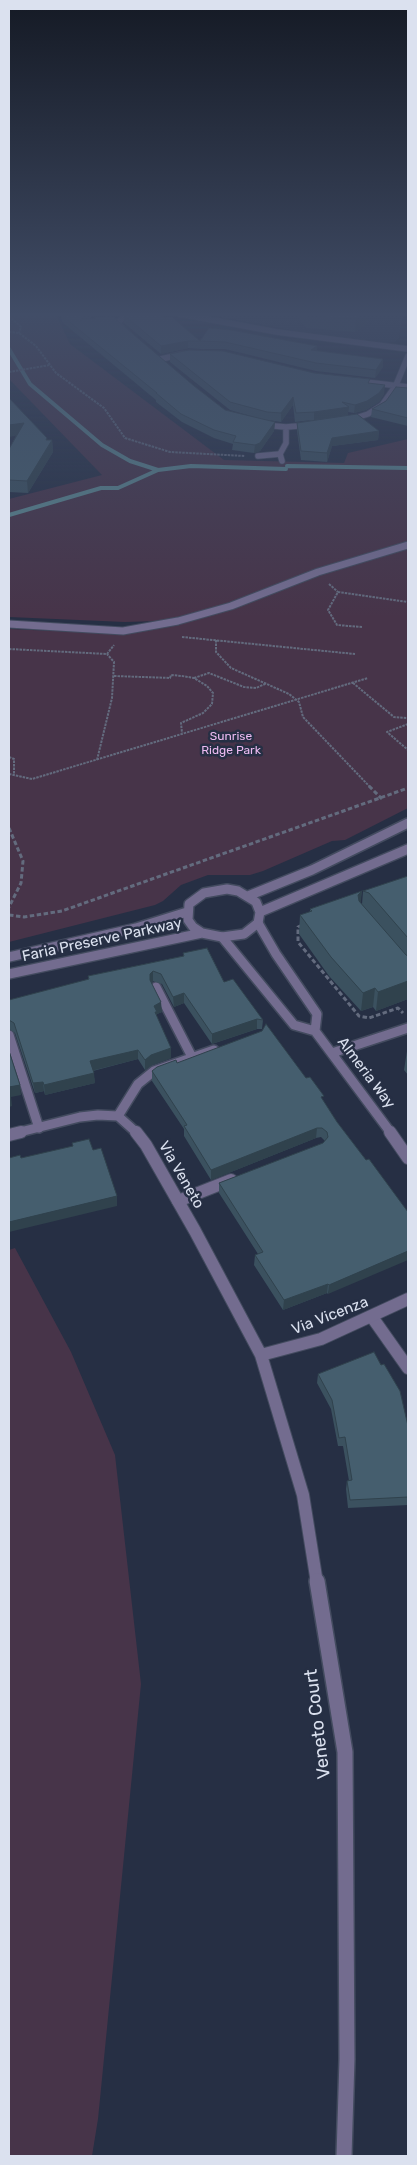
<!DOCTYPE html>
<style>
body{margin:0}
#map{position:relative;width:417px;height:2165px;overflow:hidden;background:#262f44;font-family:Rubik,sans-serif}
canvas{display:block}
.frame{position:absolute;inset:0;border:10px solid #dbe1ef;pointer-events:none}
</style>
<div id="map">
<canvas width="417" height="2165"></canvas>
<div class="frame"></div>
</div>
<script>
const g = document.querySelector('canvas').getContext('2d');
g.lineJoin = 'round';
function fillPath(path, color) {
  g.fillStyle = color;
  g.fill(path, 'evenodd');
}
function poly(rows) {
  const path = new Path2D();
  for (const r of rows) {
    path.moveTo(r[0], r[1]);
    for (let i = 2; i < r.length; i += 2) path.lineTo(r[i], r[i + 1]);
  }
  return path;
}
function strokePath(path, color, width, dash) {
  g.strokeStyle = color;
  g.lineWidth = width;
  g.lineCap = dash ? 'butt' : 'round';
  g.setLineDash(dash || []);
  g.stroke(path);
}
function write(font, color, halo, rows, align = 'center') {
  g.font = font + ' Rubik,sans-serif';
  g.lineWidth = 5;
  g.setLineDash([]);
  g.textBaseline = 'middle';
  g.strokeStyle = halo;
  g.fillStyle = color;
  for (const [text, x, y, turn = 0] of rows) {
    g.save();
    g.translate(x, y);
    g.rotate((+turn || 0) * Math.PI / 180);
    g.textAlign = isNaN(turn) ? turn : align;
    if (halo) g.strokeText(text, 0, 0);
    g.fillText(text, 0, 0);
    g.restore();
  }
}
fillPath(poly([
 [204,314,403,314,399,338,395,342,386,343,295,331]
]), '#2d3852');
fillPath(poly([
 [9,314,56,314,70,344,224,460,344,463,348,453,408,439,408,542,362,555,225,605,187,617,158,621,125,622,9,617,9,499,102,475,9,379],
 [408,548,408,808,345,840,332,841,263,871,250,875,208,875,181,885,163,901,155,905,9,942,9,629,126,634,221,612,315,576],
 [15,1248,71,1352,115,1455,141,1684,98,2119,92,2156,9,2156,9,1250]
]), '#473449');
strokePath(poly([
 [9,349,30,384,102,445,130,461,158,470,191,466,286,469],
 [287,466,408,468],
 [9,515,101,488,118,488,158,470]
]), '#5c8790', 4);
const serviceFar3 = poly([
 [258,456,280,454]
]);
const serviceFar2 = poly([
 [9,624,123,631,178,621,231,606,318,572,408,545]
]);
const serviceFar1 = poly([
 [156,987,192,1057],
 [9,1035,39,1128],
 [118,1116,138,1084,154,1071,214,1050]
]);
const service = poly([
 [178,1201,231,1180],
 [372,1317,408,1368]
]);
const minorFar3 = poly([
 [124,330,117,323,127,314],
 [161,359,183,354],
 [357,381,408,387],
 [349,420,368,414,382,405,396,385,408,356],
 [263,425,286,427,310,425],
 [282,461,280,454,286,443,286,427]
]);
const minorFar2 = poly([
 [258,923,276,954,317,1014,315,1031],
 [222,937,294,1025,315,1031,391,1133],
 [332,1053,408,1028],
 [16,1133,80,1117,98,1115,118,1116,137,1133]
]);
const minorFar1 = poly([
 [136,1132,146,1145,195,1231,261,1355,303,1495,317,1583],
 [390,1132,408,1158],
 [9,1135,21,1132],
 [261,1355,321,1339,408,1299]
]);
const minor = poly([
 [317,1581,345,1752,347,2059,344,2156]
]);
const tertiaryFar1 = poly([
 [180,314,277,332,408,349]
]);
const tertiary = poly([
 [227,889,238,891,256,902,260,912,258,923,244,934,222,937,202,933,193,927,188,920,189,904,204,893,227,889],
 [248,896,312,870,408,823],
 [260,912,408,849],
 [9,957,136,928,187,912],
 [9,974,202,933]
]);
strokePath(serviceFar3, '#434b5f', 7);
strokePath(serviceFar2, '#434b5f', 9);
strokePath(serviceFar1, '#434b5f', 12);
strokePath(service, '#434b5f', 14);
strokePath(minorFar3, '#434b5f', 7);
strokePath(minorFar2, '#434b5f', 12);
strokePath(minorFar1, '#434b5f', 14);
strokePath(minor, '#434b5f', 18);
strokePath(tertiaryFar1, '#434b5f', 7);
strokePath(tertiary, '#434b5f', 12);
strokePath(poly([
 [9,316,21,327,19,333],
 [9,332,19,333,36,346,56,373,104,408,125,438,170,452,245,456],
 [9,372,50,365],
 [329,584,338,592],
 [362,627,337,625,328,610,338,592,408,602],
 [182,637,355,654],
 [216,640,216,652,231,668,289,694,299,702,303,717,370,787],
 [9,649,107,654,114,645],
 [114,676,170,678,171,675,182,676,194,678,207,686,213,693,212,704,203,713,181,723,182,733],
 [194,678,209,673,244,687,256,688,265,684],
 [353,683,394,717,407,718],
 [408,724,387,732,408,750],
 [9,757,14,759,14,774],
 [97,760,112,698,114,662,107,654],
 [9,774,32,779,368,678]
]), '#636b7e', 2, [2.5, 1]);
strokePath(poly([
 [369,786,382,799],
 [9,828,23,861,21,883,9,907],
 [9,915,24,917,62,911,408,788],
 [302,925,298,927,298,942,359,1016,369,1018,398,1008,403,1013]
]), '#636b7e', 3, [4.5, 2.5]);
strokePath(serviceFar3, '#736c8f', 5.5);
strokePath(serviceFar2, '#736c8f', 7);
strokePath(serviceFar1, '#736c8f', 9);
strokePath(service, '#736c8f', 12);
strokePath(minorFar3, '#736c8f', 5.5);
strokePath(minorFar2, '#736c8f', 9);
strokePath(minorFar1, '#736c8f', 12);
strokePath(minor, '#736c8f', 15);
strokePath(tertiaryFar1, '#736c8f', 5.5);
strokePath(tertiary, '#736c8f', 9);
fillPath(poly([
 [94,314,89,319,194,386,225,410,261,419,230,410,170,362,170,354,314,373,370,384,384,394,379,402,366,410,354,413,348,412,348,415,379,431,378,440,332,446,327,462,301,460,297,431,297,423,312,420,295,422,293,405,281,422,268,420,275,422,274,431,260,451,254,453,232,450,233,444,214,438,182,422,156,402,156,400,62,322,61,315],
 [300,314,368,314,366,325,355,332,307,328,300,322],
 [124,315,164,318,200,341,200,349,188,348,161,354,124,323],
 [209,328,317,346,317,351,383,359,383,367,375,378,316,371,225,349,200,349,200,341],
 [408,388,408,426,371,417,372,409],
 [9,398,47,440,52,440,53,452,28,493,9,492,9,449,16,436],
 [408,876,408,999,376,1011,373,1007,361,1011,329,976,299,934,300,915,310,912,310,909,362,891,360,903,362,904,363,891],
 [183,953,224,982,263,1020,262,1029,257,1029,212,1044,184,1003,174,1007,162,984,153,981,151,983,162,1012,157,1014,157,1017,171,1058,152,1065,145,1070,138,1059,93,1071,95,1083,45,1095,44,1091,35,1093,15,1033,9,1029,9,1000,88,980,88,976,183,956],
 [408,1050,408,1082,407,1081,408,1075,404,1070,407,1051],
 [177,1063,323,1101,337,1122,366,1160,328,1294,327,1293,283,1310,254,1265,255,1255,258,1254,219,1193,219,1183,323,1143,325,1141,321,1137,316,1138,211,1180,184,1136,184,1129,152,1081,152,1071],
 [318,1374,408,1426,408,1505,348,1508,346,1489,347,1481,349,1481,343,1446,338,1446,331,1409,317,1383]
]), '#3b515f');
fillPath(poly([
 [86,314,94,314,81,328,80,320],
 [365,314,368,314,366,325,355,332,356,319],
 [188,341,188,348,161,354,161,346],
 [317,346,317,354,311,350],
 [383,359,383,367,375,378,376,370],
 [385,385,384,394,379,402,366,410,354,413,355,405],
 [293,397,293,405,281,422,281,413],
 [349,407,348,415,314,420,314,412],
 [275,422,274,431,260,451,254,453,255,445],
 [24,423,25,434,9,437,9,425],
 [379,431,378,440,332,446,327,462,327,453,332,438],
 [47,438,48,447,52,440,53,452,28,493,27,481],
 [362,891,360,910,358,895],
 [153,971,153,981,150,984,150,990,150,974],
 [408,981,408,999,376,1011,378,992],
 [375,988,373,1007,361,1011,363,993],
 [184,993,184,1003,174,1007,173,997],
 [161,1002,162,1012,157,1014,157,1022,154,1006],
 [257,1019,257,1029,212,1044,212,1034],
 [171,1048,171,1058,152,1065,145,1070,145,1060,151,1055],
 [138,1050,138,1059,91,1071,90,1061],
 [94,1073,95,1083,45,1095,44,1085],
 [43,1082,44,1091,35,1093,33,1083],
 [20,1085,21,1095,11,1097,12,1106,9,1107,9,1087],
 [317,1128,316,1138,211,1180,211,1170],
 [117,1196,117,1206,9,1232,9,1222],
 [408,1251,408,1260,328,1294,329,1285],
 [328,1284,327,1293,283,1310,284,1300]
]), '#30424d');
const building = poly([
 [62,314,86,314,80,320,112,316,194,386,225,410,275,422,260,443,255,445,233,442,236,436,214,430,181,414,156,393,157,393,61,315,62,314],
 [132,314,159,314,164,318,172,317,200,341,188,341,161,346,124,315,132,314],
 [305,314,365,314,356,319,307,316,305,314],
 [209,328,231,330,317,346,311,350,383,359,376,370,316,363,225,342,200,341,209,328],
 [189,350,223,351,314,373,370,379,368,383,385,385,379,393,367,401,355,405,342,402,349,407,314,412,296,413,293,397,281,413,267,412,230,402,170,354,189,350],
 [396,387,408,388,408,418,372,409,386,401,396,387],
 [9,398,47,438,46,440,52,440,27,481,9,480,9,449,24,423,9,425,9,398],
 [357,414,379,431,332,438,327,453,301,451,297,423,357,414],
 [408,876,408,938,369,893,363,891,408,876],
 [362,891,358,895,359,901,406,955,408,956,408,981,378,992,375,988,363,993,331,957,300,915,312,911,310,909,362,891],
 [207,948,224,982,233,979,263,1020,257,1019,212,1034,184,993,173,997,161,974,153,971,150,974,150,980,161,1002,154,1006,157,1012,155,1012,171,1048,151,1055,145,1060,138,1050,90,1061,94,1073,44,1085,43,1082,33,1083,14,1023,9,1020,9,1000,89,979,88,976,184,956,183,953,207,948],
 [266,1024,306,1078,310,1077,324,1096,321,1097,337,1122,366,1160,369,1159,408,1212,408,1251,329,1285,328,1284,284,1300,255,1255,263,1252,219,1183,323,1143,328,1137,327,1132,322,1128,317,1128,211,1170,184,1126,187,1125,152,1071,157,1067,176,1060,177,1063,262,1031,266,1024],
 [9,1051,20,1085,9,1087,9,1051],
 [89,1139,93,1150,101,1148,117,1196,9,1222,9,1158,20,1155,21,1158,73,1146,72,1143,89,1139],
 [374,1352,381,1365,384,1364,400,1391,408,1426,408,1497,350,1500,347,1481,352,1480,345,1437,339,1438,332,1400,318,1374,374,1352]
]);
fillPath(building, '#455e6e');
strokePath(building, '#30424d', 1);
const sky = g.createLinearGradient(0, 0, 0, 617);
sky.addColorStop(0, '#151a25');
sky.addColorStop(0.51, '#414d67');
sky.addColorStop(1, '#414d6700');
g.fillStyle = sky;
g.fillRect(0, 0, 417, 617);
write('12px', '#edbbf2', '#262f44', [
 ["Sunrise",231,737],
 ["Ridge Park",231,751]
]);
write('15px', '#dbe1ef', '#262f44', [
 ["Faria Preserve Parkway",102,940,-12],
 ["Almeria Way",366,1073,53],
 ["Via Veneto",181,1175,60],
 ["Via Vicenza",330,1316,-21]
]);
write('18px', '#dbe1ef', '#262f44', [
 ["Veneto Court",318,1724,-97]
]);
</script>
